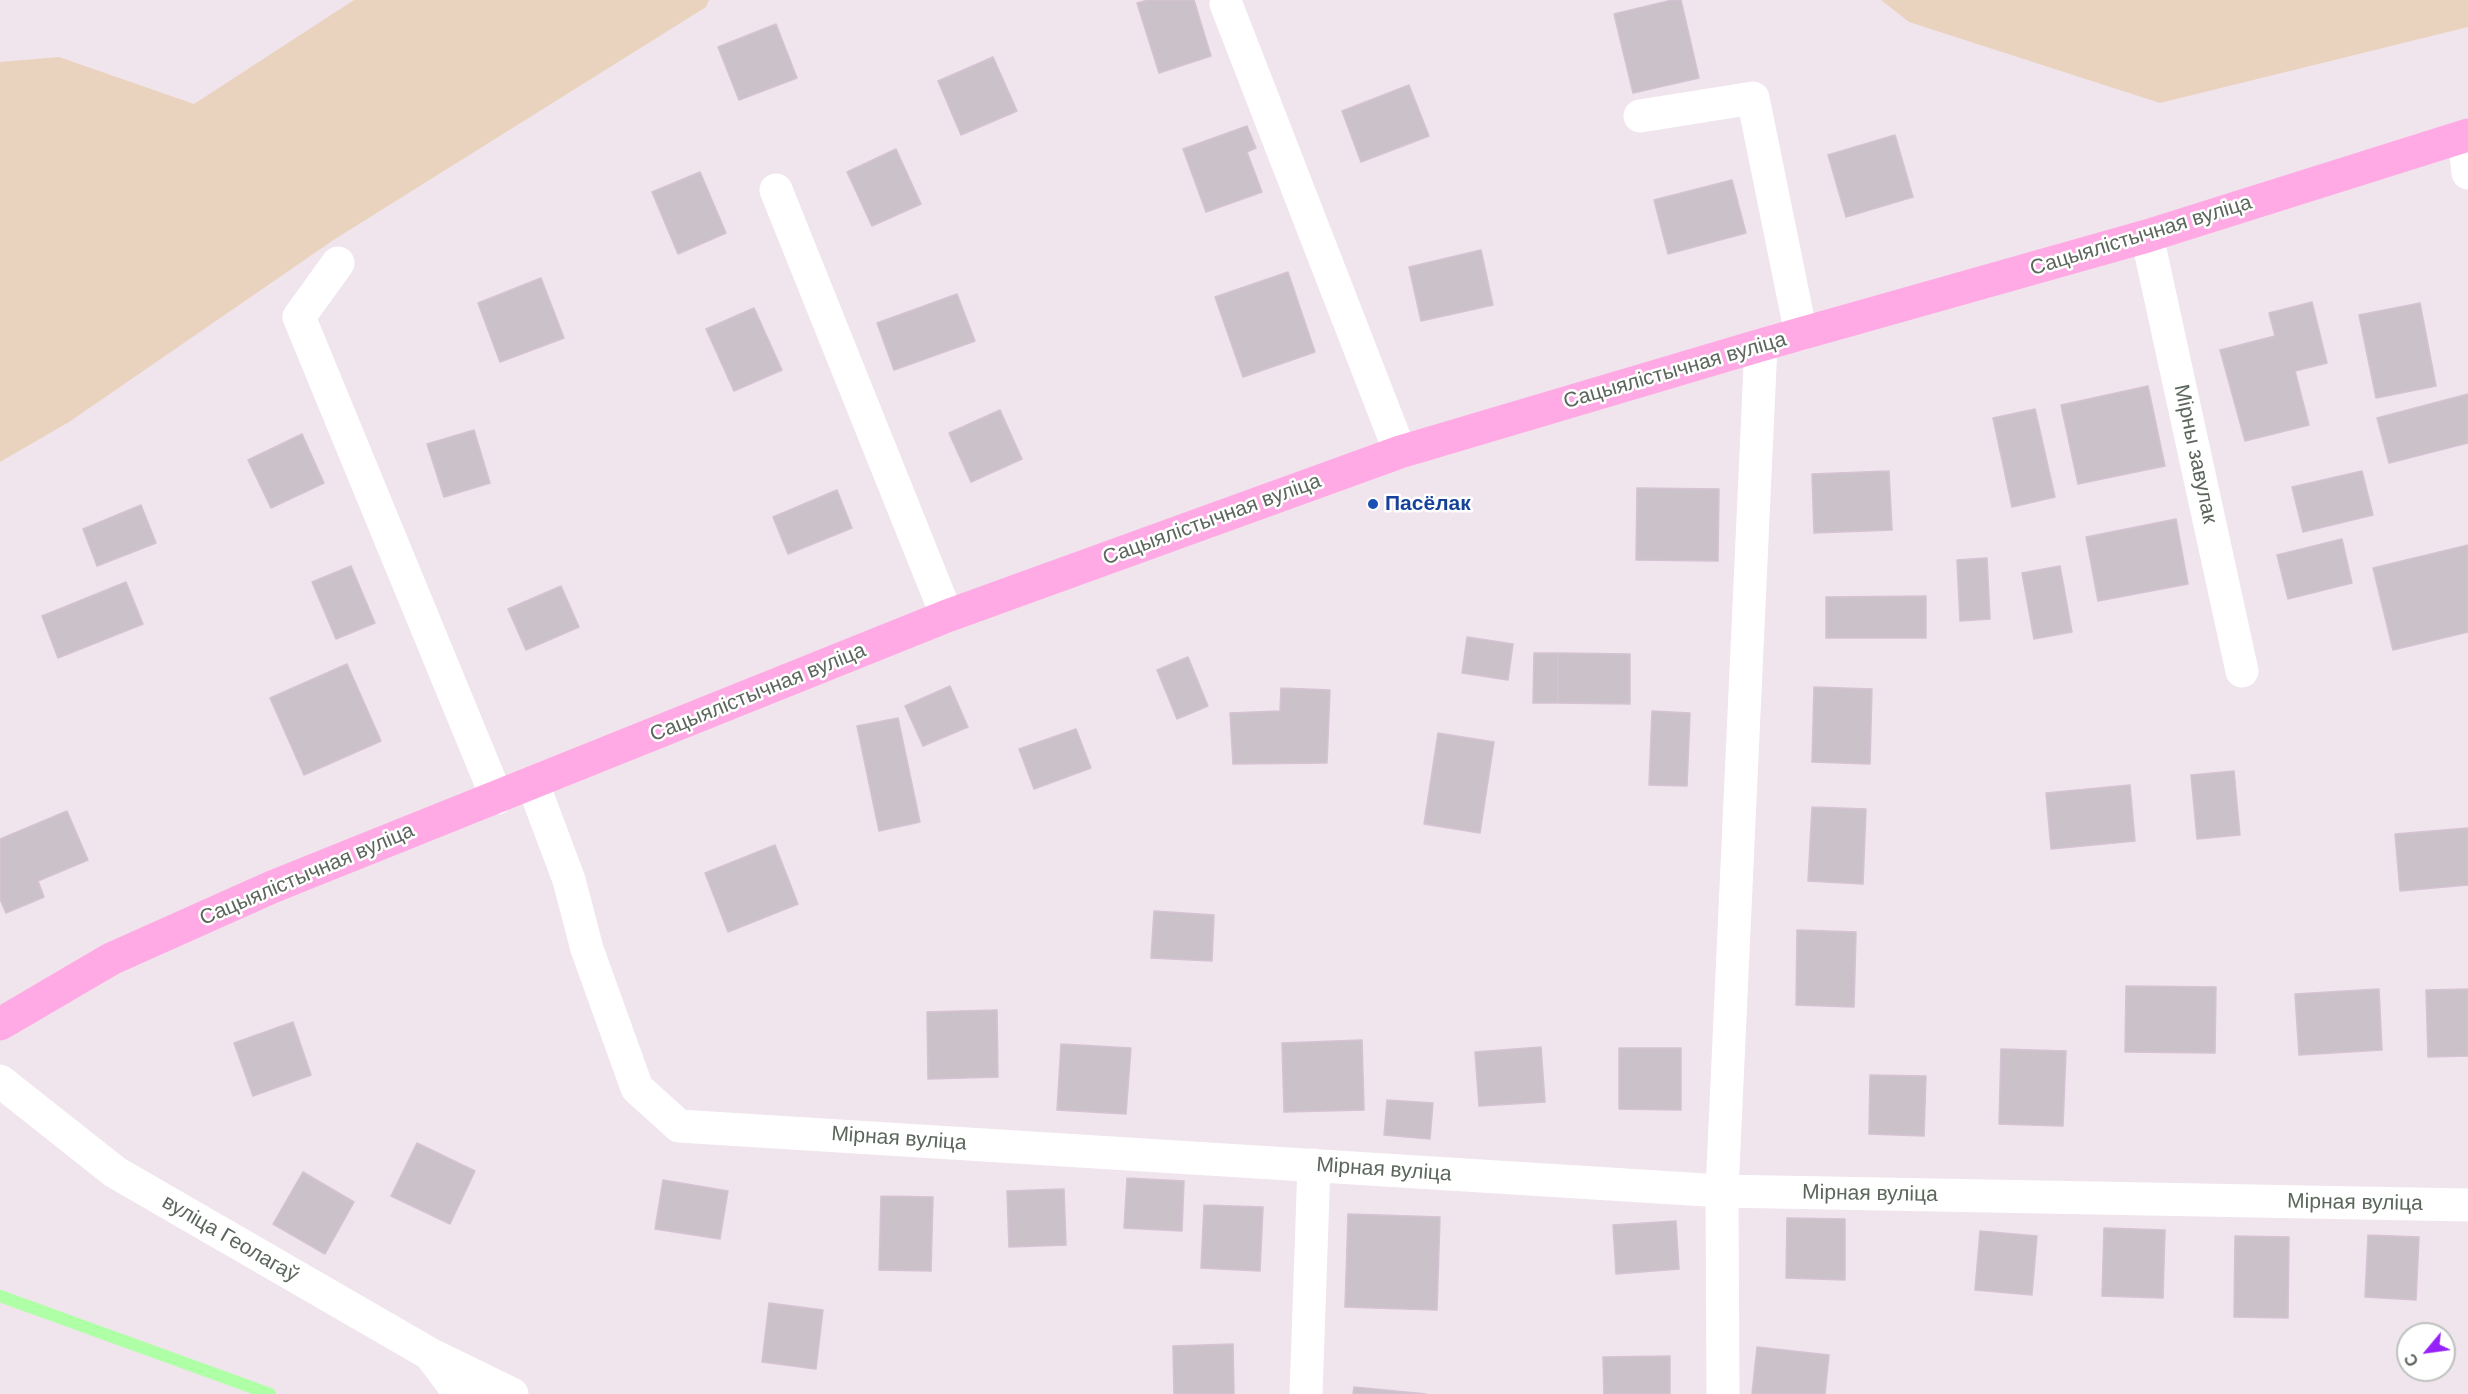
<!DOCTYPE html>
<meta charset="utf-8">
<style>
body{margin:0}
#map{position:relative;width:2468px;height:1394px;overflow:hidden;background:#f0e4ed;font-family:Arial,sans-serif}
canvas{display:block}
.north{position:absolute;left:2396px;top:1322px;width:60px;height:60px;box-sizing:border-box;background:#fff;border:2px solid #bec2be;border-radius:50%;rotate:241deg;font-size:16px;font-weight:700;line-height:24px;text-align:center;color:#5c665c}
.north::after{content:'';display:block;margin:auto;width:21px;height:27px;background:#9721f9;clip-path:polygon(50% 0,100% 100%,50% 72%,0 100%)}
</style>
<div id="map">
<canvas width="2468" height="1394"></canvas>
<div class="north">С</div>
</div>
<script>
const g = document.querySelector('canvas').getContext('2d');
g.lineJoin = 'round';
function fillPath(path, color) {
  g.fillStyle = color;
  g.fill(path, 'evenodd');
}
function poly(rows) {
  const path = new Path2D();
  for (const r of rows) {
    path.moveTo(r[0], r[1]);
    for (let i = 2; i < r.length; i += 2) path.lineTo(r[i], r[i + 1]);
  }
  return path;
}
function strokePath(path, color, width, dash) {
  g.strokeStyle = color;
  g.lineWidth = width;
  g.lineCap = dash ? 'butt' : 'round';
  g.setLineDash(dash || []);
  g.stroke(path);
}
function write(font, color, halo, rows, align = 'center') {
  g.font = font + ' Arial,sans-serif';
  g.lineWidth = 5;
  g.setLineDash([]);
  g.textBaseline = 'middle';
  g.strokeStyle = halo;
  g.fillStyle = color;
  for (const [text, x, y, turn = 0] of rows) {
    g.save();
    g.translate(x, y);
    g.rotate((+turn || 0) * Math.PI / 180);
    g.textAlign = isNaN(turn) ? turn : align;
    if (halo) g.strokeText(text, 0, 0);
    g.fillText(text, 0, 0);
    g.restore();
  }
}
fillPath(poly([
 [354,0,709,0,706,7,335,239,69,422,0,462,0,62,59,57,194,104],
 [1881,0,2468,0,2468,27,2160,103,1909,22]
]), '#ead3be');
strokePath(poly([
 [0,1296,270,1394]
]), '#aeffa5', 12);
const building = poly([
 [1148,0,1194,0,1211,56,1159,73,1137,3,1148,0],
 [1672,0,1681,0,1699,78,1633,93,1614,14,1672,0],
 [776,24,797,78,739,100,718,47,776,24],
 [993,57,1017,111,961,135,938,81,993,57],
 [1409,85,1429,136,1361,162,1342,111,1409,85],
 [1247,126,1256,148,1247,152,1262,192,1206,212,1183,149,1247,126],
 [1895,135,1913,197,1846,217,1828,155,1895,135],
 [896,149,921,204,872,226,847,172,896,149],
 [700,172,726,233,678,254,652,192,700,172],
 [1732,180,1746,233,1668,254,1654,200,1732,180],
 [1481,250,1493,305,1421,321,1409,267,1481,250],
 [1288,272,1315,352,1243,377,1215,297,1288,272],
 [541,278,564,338,500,362,478,303,541,278],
 [957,294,975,341,894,370,877,323,957,294],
 [2312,302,2327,363,2295,371,2309,425,2245,441,2220,350,2275,336,2269,313,2312,302],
 [2420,303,2436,386,2376,398,2359,315,2420,303],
 [754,308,782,370,734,391,706,329,754,308],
 [2148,386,2165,466,2078,484,2061,405,2148,386],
 [2468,394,2468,443,2389,463,2377,418,2468,394],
 [2035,409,2055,497,2012,507,1993,418,2035,409],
 [1000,410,1022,459,971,482,949,433,1000,410],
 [474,430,490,483,444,497,427,444,474,430],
 [302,434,324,483,271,508,248,460,302,434],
 [1889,471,1892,530,1814,533,1812,474,1889,471],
 [2362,471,2373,515,2303,532,2292,487,2362,471],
 [1637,488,1719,489,1718,561,1636,560,1637,488],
 [837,490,852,528,788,554,773,517,837,490],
 [141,505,156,543,97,566,83,529,141,505],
 [2176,519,2188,584,2098,601,2086,537,2176,519],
 [2342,539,2352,583,2288,599,2277,555,2342,539],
 [2468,545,2468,632,2393,650,2373,568,2468,545],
 [1987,558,1990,619,1960,621,1957,560,1987,558],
 [351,566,375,623,336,639,312,582,351,566],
 [2060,566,2072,632,2034,639,2022,573,2060,566],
 [126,582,143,624,58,658,42,616,126,582],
 [561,586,579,627,526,650,508,609,561,586],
 [1926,596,1926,638,1826,638,1826,597,1926,596],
 [1467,637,1513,644,1508,680,1462,673,1467,637],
 [1534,653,1558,653,1558,703,1533,703,1534,653],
 [1558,653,1630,654,1630,704,1558,703,1558,653],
 [1188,657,1208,706,1177,719,1157,670,1188,657],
 [347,664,381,741,304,775,270,698,347,664],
 [950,686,968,727,923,746,905,706,950,686],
 [1814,687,1872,689,1870,764,1812,762,1814,687],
 [1281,688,1330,690,1327,763,1233,764,1230,713,1280,711,1281,688],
 [1652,711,1690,713,1687,786,1649,785,1652,711],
 [898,718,920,822,879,831,857,726,898,718],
 [1076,729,1091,768,1034,789,1019,749,1076,729],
 [1438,733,1494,742,1480,833,1424,824,1438,733],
 [2234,771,2240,835,2197,839,2191,775,2234,771],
 [2130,785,2135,841,2051,849,2046,793,2130,785],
 [1812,807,1866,809,1863,884,1808,881,1812,807],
 [67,811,88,860,38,881,44,897,6,913,0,899,0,839,67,811],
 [2468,828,2468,885,2400,891,2395,834,2468,828],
 [775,845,798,904,728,932,705,873,775,845],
 [1154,911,1214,915,1212,961,1151,958,1154,911],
 [1797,930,1856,932,1854,1007,1796,1005,1797,930],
 [2126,986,2216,987,2215,1053,2125,1052,2126,986],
 [2379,989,2382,1050,2299,1055,2295,994,2379,989],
 [2468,989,2468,1056,2428,1057,2426,990,2468,989],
 [997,1010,998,1077,928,1079,927,1012,997,1010],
 [293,1022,311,1075,253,1096,234,1043,293,1022],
 [1362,1040,1364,1110,1284,1112,1282,1043,1362,1040],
 [1061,1044,1131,1048,1126,1114,1057,1110,1061,1044],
 [1541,1047,1545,1102,1479,1106,1475,1052,1541,1047],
 [1619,1048,1681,1048,1681,1110,1619,1109,1619,1048],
 [2001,1049,2066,1051,2063,1126,1999,1124,2001,1049],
 [1870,1075,1926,1076,1924,1136,1869,1134,1870,1075],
 [1387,1100,1433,1103,1430,1139,1384,1135,1387,1100],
 [417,1143,475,1171,450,1224,391,1196,417,1143],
 [303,1172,354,1202,325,1254,273,1224,303,1172],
 [1127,1178,1184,1181,1182,1231,1124,1228,1127,1178],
 [663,1180,728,1191,720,1239,655,1229,663,1180],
 [1064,1189,1066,1245,1009,1247,1007,1191,1064,1189],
 [881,1196,933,1197,931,1271,879,1270,881,1196],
 [1204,1205,1263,1207,1260,1271,1201,1268,1204,1205],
 [1348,1214,1440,1217,1437,1310,1345,1307,1348,1214],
 [1787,1218,1845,1219,1845,1280,1786,1278,1787,1218],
 [1676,1221,1679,1269,1616,1274,1613,1225,1676,1221],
 [2104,1228,2165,1230,2163,1298,2102,1296,2104,1228],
 [1980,1231,2037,1236,2032,1295,1975,1290,1980,1231],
 [2368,1235,2419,1237,2416,1300,2365,1297,2368,1235],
 [2235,1236,2289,1237,2288,1318,2234,1317,2235,1236],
 [769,1303,823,1310,816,1369,762,1362,769,1303],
 [1233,1344,1234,1394,1174,1394,1173,1346,1233,1344],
 [1757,1347,1829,1355,1825,1394,1752,1394,1757,1347],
 [1670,1356,1670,1394,1604,1394,1603,1357,1670,1356],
 [1354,1387,1426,1394,1353,1394,1354,1387]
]);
fillPath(building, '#cbc1c9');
strokePath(building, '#d5c2d2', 1.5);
strokePath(poly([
 [1226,4,1400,452],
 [1640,116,1753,98,1801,334],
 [2464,138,2468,173],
 [776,190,947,616],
 [2147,236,2242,671],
 [338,263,299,317,497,798],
 [533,784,569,880,587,949,637,1088,679,1126,1722,1191,2468,1205],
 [0,1081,115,1172,430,1354,460,1394],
 [434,1356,512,1394],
 [1306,1394,1314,1165],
 [1723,1394,1722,1191,1761,345]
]), '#fff', 33);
strokePath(poly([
 [0,1024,111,959,272,887,947,616,1400,452,1761,345,2147,236,2468,135]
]), '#ffaae5', 33);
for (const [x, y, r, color] of [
 [1373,504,6,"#1a4fb4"]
]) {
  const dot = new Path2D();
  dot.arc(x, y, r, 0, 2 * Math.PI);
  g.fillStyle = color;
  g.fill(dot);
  strokePath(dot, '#fff', 2);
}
write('21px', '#5c665c', '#fff', [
 ["Сацыялістычная вуліца",2141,236,-17],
 ["Сацыялістычная вуліца",1675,371,-16],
 ["Мірны завулак",2195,454,78],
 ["Сацыялістычная вуліца",1212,520,-20],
 ["Сацыялістычная вуліца",758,693,-22],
 ["Сацыялістычная вуліца",307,875,-23],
 ["Мірная вуліца",899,1139,4],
 ["Мірная вуліца",1384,1170,4],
 ["Мірная вуліца",1870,1194,1],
 ["Мірная вуліца",2355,1203,1],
 ["вуліца Геолагаў",230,1239,30]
]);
write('bold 21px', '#164399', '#fff', [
 ["Пасёлак",1385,504]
], 'left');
</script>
